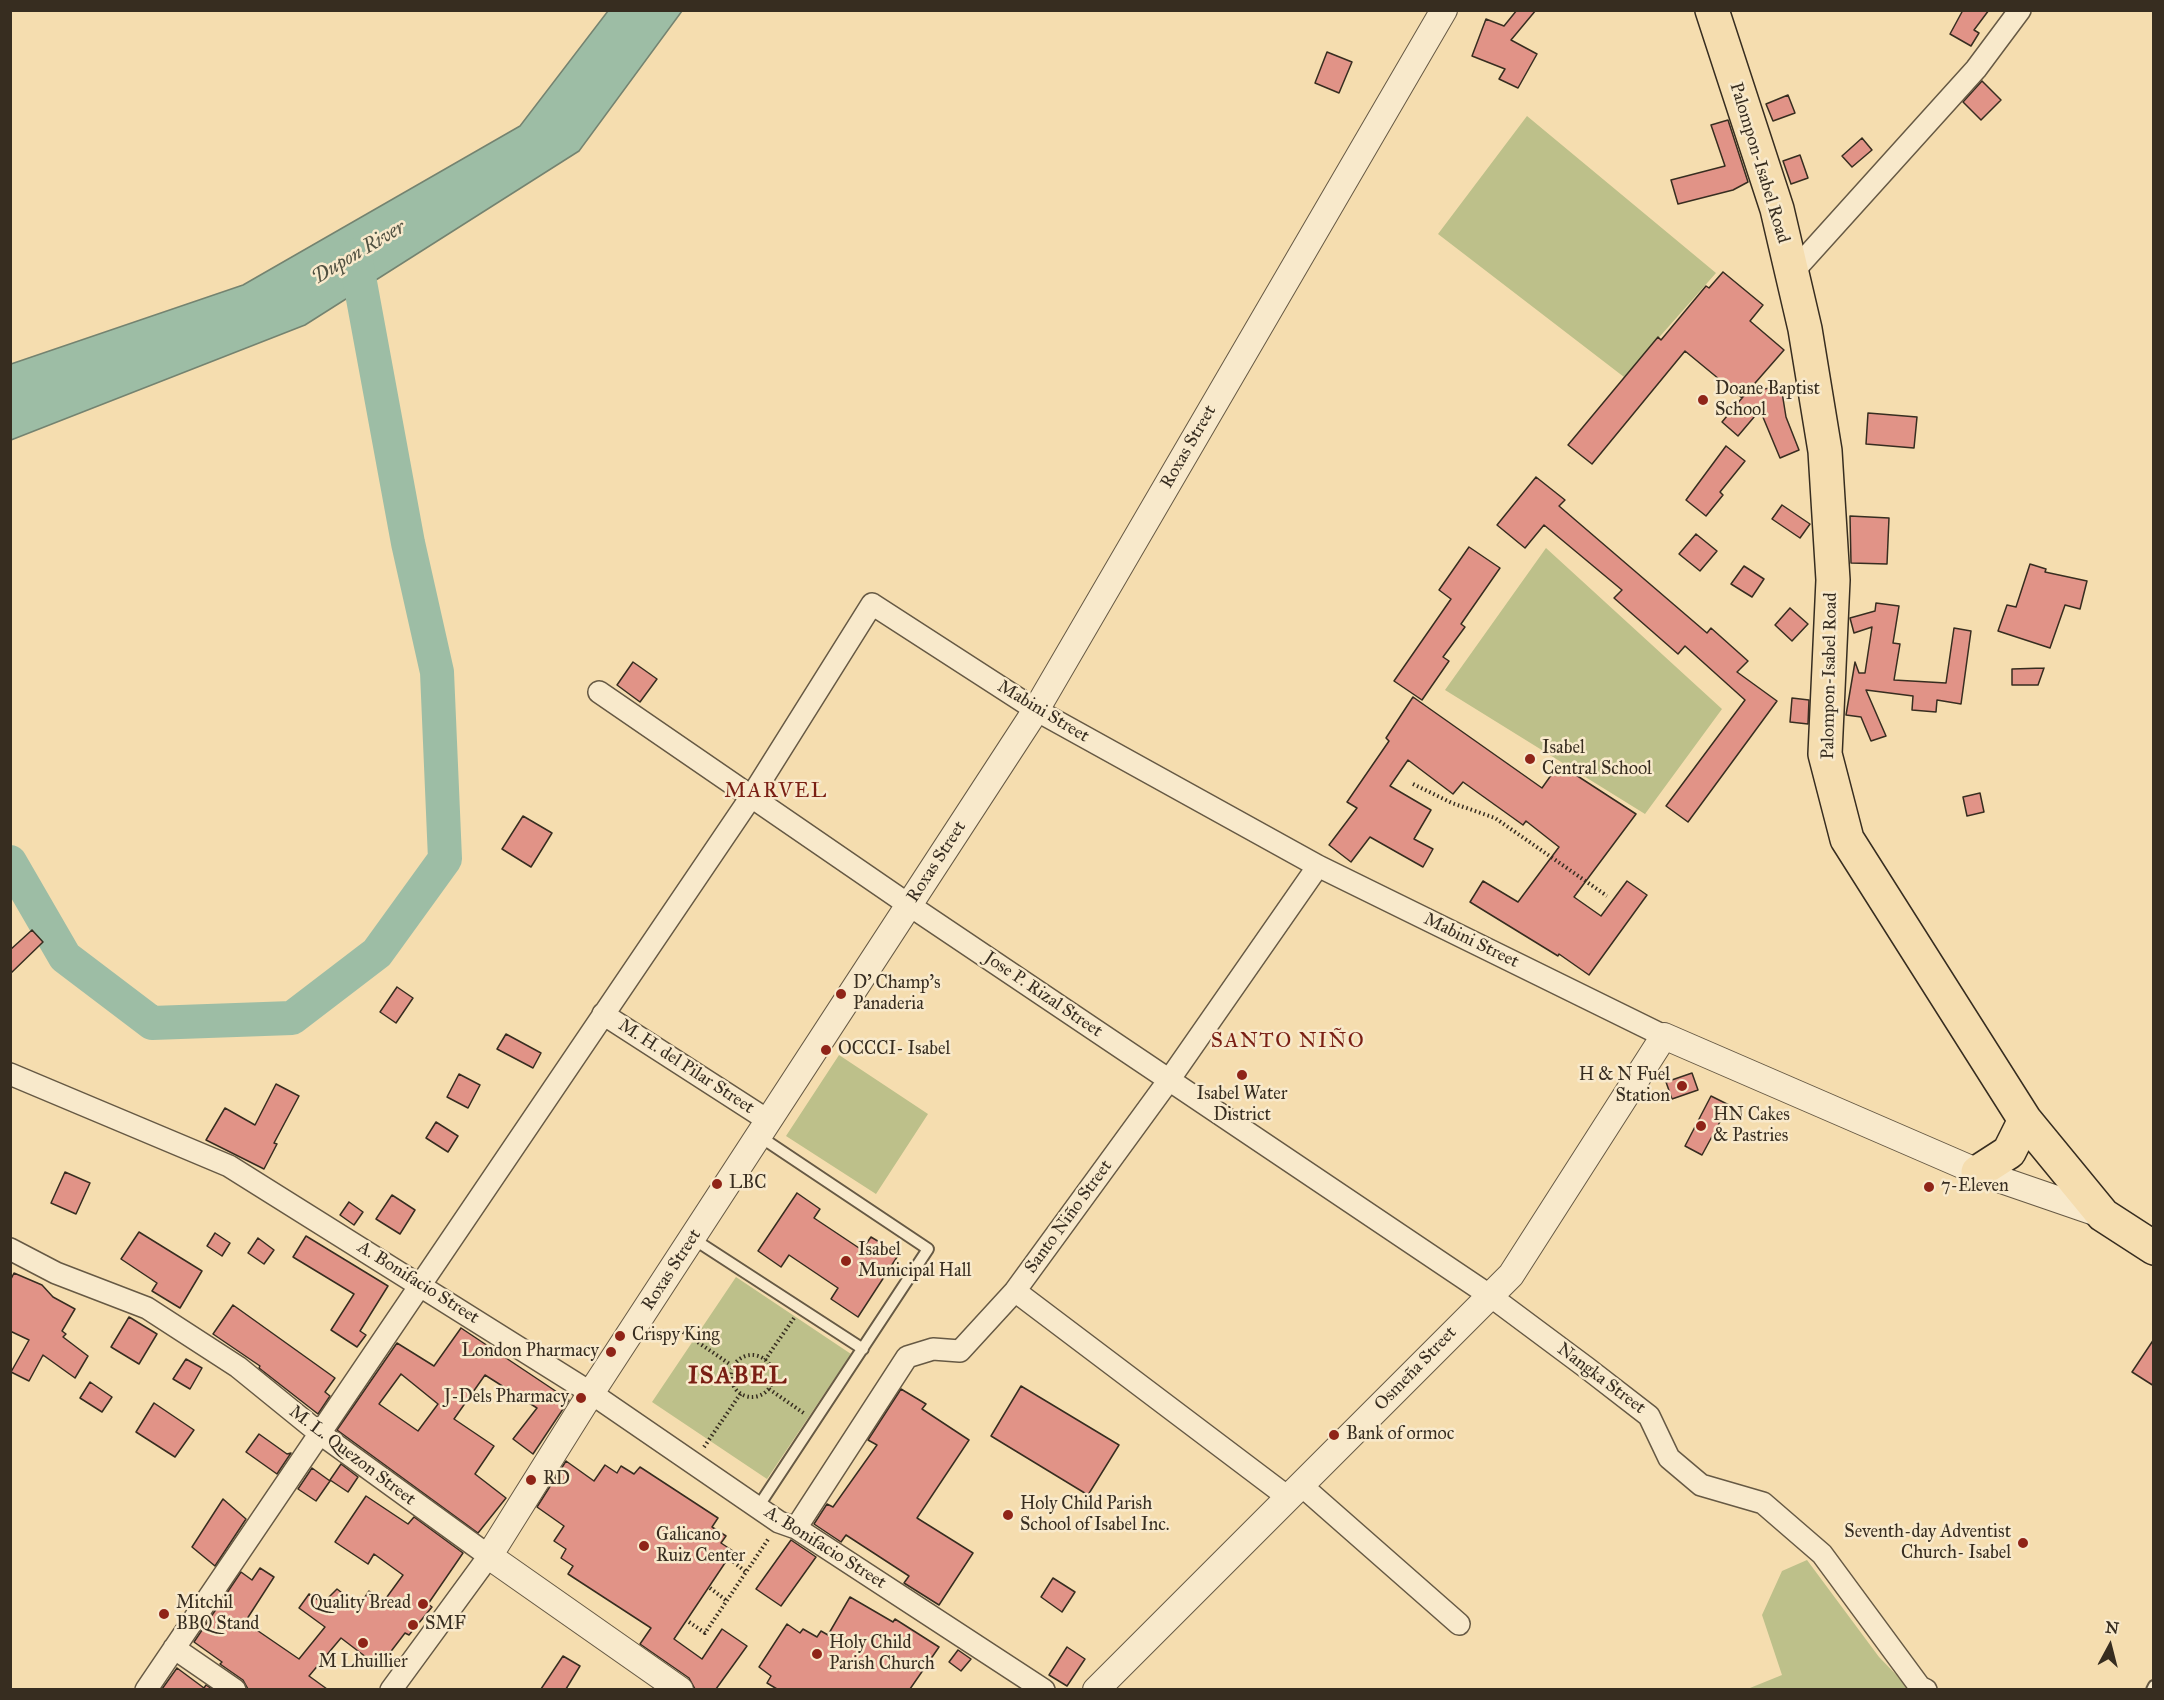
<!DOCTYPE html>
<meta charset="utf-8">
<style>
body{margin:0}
#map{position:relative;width:2164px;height:1700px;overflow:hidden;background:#f5ddaf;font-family:"IM FELL Great Primer",serif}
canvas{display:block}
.frame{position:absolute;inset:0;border:12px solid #372d20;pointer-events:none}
.north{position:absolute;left:2080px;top:1616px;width:60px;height:60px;-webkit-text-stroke:4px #f8e9cb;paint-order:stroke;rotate:7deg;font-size:16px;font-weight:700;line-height:24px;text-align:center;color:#372d20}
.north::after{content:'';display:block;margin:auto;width:21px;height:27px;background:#372d20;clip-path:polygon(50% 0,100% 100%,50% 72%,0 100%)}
</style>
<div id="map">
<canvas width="2164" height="1700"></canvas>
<div class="frame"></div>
<div class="north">N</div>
</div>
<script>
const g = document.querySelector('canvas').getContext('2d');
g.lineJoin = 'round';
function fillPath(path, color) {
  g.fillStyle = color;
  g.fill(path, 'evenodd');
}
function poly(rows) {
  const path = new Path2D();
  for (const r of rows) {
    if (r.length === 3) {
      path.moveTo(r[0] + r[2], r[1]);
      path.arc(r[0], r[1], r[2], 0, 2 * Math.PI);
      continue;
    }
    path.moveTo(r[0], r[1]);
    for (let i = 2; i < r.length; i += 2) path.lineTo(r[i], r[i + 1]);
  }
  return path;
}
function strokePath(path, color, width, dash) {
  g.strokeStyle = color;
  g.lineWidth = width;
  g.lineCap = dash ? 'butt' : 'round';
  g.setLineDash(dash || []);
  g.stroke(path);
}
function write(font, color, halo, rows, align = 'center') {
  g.font = font + ' "IM FELL Great Primer",serif';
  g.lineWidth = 5;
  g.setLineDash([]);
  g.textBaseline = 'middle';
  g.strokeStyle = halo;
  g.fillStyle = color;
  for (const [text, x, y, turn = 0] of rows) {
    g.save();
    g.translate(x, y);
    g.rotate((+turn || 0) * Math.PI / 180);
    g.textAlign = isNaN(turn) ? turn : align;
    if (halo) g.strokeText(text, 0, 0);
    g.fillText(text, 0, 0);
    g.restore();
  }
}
fillPath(poly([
 [1527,116,1716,273,1624,377,1438,234],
 [1546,548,1722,709,1645,814,1445,690],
 [839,1055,928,1114,876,1194,786,1136],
 [736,1277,851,1354,767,1479,652,1402],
 [1807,1560,1879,1657,1910,1689,1745,1690,1782,1675,1762,1615,1782,1571]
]), '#bdc08a');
const water = poly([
 [608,11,682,11,579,151,305,325,11,440,11,364,243,285,520,126,608,11]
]);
fillPath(water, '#9dbda5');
strokePath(water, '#748370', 1.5);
strokePath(poly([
 [10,862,65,957,152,1023,292,1018,377,953,445,859,437,672,408,543,355,255]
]), '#9dbda5', 34);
const building = poly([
 [1517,10,1536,10,1511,40,1537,54,1518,88,1499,79,1505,69,1472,56,1486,19,1504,26,1517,10],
 [1963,10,1989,10,1974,30,1979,33,1971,46,1950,34,1963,10],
 [1327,52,1352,62,1339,93,1315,83,1327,52],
 [1982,81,2001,100,1981,120,1963,102,1982,81],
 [1788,95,1795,113,1773,121,1766,104,1788,95],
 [1728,120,1748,182,1733,190,1678,204,1671,180,1725,166,1711,125,1728,120],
 [1862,138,1872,150,1852,167,1842,156,1862,138],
 [1800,155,1808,178,1791,184,1783,161,1800,155],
 [1723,272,1763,305,1750,321,1784,350,1742,398,1685,351,1592,464,1568,445,1658,337,1661,340,1706,286,1709,288,1723,272],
 [1781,386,1786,417,1799,450,1780,458,1760,410,1738,436,1722,422,1747,392,1781,386],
 [1868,413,1917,417,1914,448,1866,444,1868,413],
 [1726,446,1745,461,1720,492,1723,495,1706,516,1686,500,1726,446],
 [1536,477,1565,500,1559,506,1707,633,1711,628,1748,661,1737,672,1777,701,1688,822,1666,806,1745,700,1685,646,1678,654,1614,598,1622,590,1544,525,1525,548,1497,525,1536,477],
 [1782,505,1810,524,1800,538,1772,519,1782,505],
 [1850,516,1889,518,1887,564,1851,563,1850,516],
 [1696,534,1717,551,1700,571,1679,554,1696,534],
 [1469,547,1500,568,1461,624,1465,627,1443,657,1449,661,1422,700,1394,681,1451,599,1439,590,1469,547],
 [2030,564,2046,569,2045,572,2087,581,2080,609,2065,605,2050,648,1998,631,2007,605,2016,607,2030,564],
 [1744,566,1764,579,1752,597,1731,584,1744,566],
 [1876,603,1899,606,1893,643,1900,644,1894,680,1946,683,1954,628,1971,631,1961,704,1937,700,1936,712,1912,710,1913,696,1866,690,1886,736,1871,741,1861,717,1846,715,1855,662,1859,673,1865,673,1872,627,1854,633,1850,618,1875,611,1876,603],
 [1790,608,1808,624,1792,641,1775,625,1790,608],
 [633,662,657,679,640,702,617,685,633,662],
 [2044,668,2038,685,2012,685,2012,669,2044,668],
 [1413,697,1542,788,1559,764,1636,814,1574,897,1601,916,1627,881,1647,895,1589,975,1559,954,1558,956,1470,902,1483,881,1518,902,1559,847,1526,821,1523,825,1463,782,1453,794,1408,760,1390,786,1431,810,1414,839,1433,849,1423,867,1370,837,1351,862,1329,845,1357,808,1347,802,1389,741,1386,738,1413,697],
 [1792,698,1809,700,1808,724,1790,722,1792,698],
 [1980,793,1984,812,1967,816,1963,797,1980,793],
 [523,816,552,833,531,867,502,849,523,816],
 [32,930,43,942,10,974,10,950,32,930],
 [397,987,413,998,396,1023,380,1012,397,987],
 [506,1034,541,1053,533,1068,497,1049,506,1034],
 [1692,1073,1698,1090,1672,1099,1666,1082,1692,1073],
 [459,1074,480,1085,468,1108,447,1097,459,1074],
 [276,1084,299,1096,274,1143,277,1144,264,1169,206,1140,225,1108,255,1125,276,1084],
 [1711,1096,1729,1105,1702,1155,1685,1146,1711,1096],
 [436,1122,458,1136,448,1152,426,1138,436,1122],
 [65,1172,90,1183,76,1214,51,1203,65,1172],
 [797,1193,820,1209,814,1218,862,1250,871,1237,899,1254,858,1317,831,1299,838,1288,789,1255,781,1267,758,1251,797,1193],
 [392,1195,415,1210,400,1234,376,1219,392,1195],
 [349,1202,363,1212,354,1225,340,1215,349,1202],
 [139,1232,202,1271,180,1308,152,1291,157,1283,121,1259,139,1232],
 [215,1233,230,1243,222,1256,207,1246,215,1233],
 [306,1236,388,1286,360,1331,366,1335,357,1347,331,1330,354,1294,293,1257,306,1236],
 [258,1238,274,1250,264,1264,248,1253,258,1238],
 [14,1273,42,1285,53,1297,75,1309,62,1331,66,1334,63,1337,88,1356,75,1378,43,1355,29,1381,11,1372,29,1340,10,1331,10,1281,14,1273],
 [233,1305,335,1378,325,1392,330,1396,318,1414,259,1368,260,1366,213,1334,233,1305],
 [129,1317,157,1334,139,1364,111,1347,129,1317],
 [461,1328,569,1400,533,1454,513,1439,537,1408,485,1375,454,1419,494,1446,475,1474,506,1498,478,1533,337,1430,397,1343,434,1366,461,1328],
 [401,1374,438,1404,418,1431,379,1404,401,1374],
 [2154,1339,2154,1386,2132,1372,2154,1339],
 [186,1359,202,1368,190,1389,173,1379,186,1359],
 [90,1382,112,1397,102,1412,80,1398,90,1382],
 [1021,1386,1119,1445,1088,1495,991,1436,1021,1386],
 [901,1389,926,1404,922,1409,969,1440,917,1518,973,1553,939,1605,904,1583,909,1576,846,1535,841,1542,814,1524,827,1504,833,1507,877,1445,868,1440,901,1389],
 [154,1403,194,1430,175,1457,136,1432,154,1403],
 [259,1434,287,1454,291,1453,277,1474,246,1452,259,1434],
 [566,1461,594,1481,605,1465,617,1473,621,1466,634,1474,640,1467,718,1518,712,1527,726,1536,721,1543,733,1551,674,1639,702,1659,722,1629,747,1646,716,1689,695,1689,689,1678,640,1644,651,1628,568,1574,573,1566,561,1558,566,1549,554,1541,564,1526,537,1507,566,1461],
 [341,1464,358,1477,348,1492,330,1480,341,1464],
 [312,1468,330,1481,316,1501,298,1489,312,1468],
 [366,1496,408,1524,414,1517,463,1553,428,1604,432,1607,409,1635,405,1633,379,1667,341,1638,309,1676,327,1689,248,1689,243,1680,220,1664,222,1662,194,1642,241,1572,252,1580,260,1568,274,1577,245,1622,299,1659,325,1627,299,1608,309,1594,323,1603,337,1589,359,1606,369,1591,384,1601,403,1575,374,1554,368,1564,335,1542,366,1496],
 [223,1499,246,1519,215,1566,192,1547,223,1499],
 [791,1540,816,1557,781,1606,756,1589,791,1540],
 [1053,1578,1075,1592,1062,1612,1041,1597,1053,1578],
 [850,1597,893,1622,895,1619,939,1647,910,1689,777,1689,767,1683,771,1676,759,1667,787,1624,800,1633,803,1629,817,1637,821,1631,828,1635,850,1597],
 [1067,1647,1085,1659,1067,1686,1049,1675,1067,1647],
 [958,1650,971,1659,961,1671,949,1662,958,1650],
 [563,1656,580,1666,566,1689,541,1689,563,1656],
 [177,1668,204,1688,206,1685,212,1689,162,1689,177,1668]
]);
fillPath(building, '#e19387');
strokePath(building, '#372d20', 1.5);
const service = poly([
 [692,1238,863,1349],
 [758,1507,928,1249,759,1136],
 [2152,1690,2154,1686]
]);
const minor = poly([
 [1791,274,1976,69,2020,10],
 [599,692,909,905,1489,1295,1587,1368,1649,1416,1669,1458,1701,1485,1763,1503,1822,1554,1920,1687,1926,1690],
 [603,1014,769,1121],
 [10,1074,229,1166,591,1393,779,1522,796,1528,1044,1690],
 [10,1249,56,1273,147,1308,238,1367,318,1432,489,1556,391,1690],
 [1015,1291,1289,1498],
 [1302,1486,1459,1624],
 [796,1528,907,1357,933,1349,960,1351,1015,1291,1169,1080,1318,866],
 [174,1648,235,1690],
 [146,1690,751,797,872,604,1036,710,1318,866,1664,1036]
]);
const tertiary = poly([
 [680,1690,489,1556,591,1393,1036,710,1444,10],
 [1096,1690,1511,1275,1664,1036,1978,1172,2103,1215]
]);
const trunk = poly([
 [1712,10,1777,209,1805,329,1825,451,1833,580,1825,754,1847,839,2025,1120,2103,1215,2154,1248],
 [1978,1172,2009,1152,2025,1120]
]);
strokePath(service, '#665944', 14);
strokePath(minor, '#665944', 24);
strokePath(tertiary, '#665944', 28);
strokePath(trunk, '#372d20', 36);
strokePath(poly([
 [1413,784,1452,803,1495,818,1607,896],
 [683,1332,734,1367],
 [752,1376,21],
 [765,1360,794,1318],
 [769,1389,805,1414],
 [704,1447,741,1393],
 [730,1559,746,1572],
 [710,1588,727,1601],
 [689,1622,705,1633,769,1538]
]), '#372d20', 4, [1.5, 3]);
strokePath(service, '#f8e9cb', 10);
strokePath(minor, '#f8e9cb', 21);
strokePath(tertiary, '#f8e9cb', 26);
strokePath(trunk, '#f5ddaf', 33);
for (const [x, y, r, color] of [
 [1703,400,6,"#8f2418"],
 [1530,759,6,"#8f2418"],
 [841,994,6,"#8f2418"],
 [826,1050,6,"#8f2418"],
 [1242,1075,6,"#8f2418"],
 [1682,1086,6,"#8f2418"],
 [1701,1126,6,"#8f2418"],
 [717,1184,6,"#8f2418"],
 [1929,1187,6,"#8f2418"],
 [846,1261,6,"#8f2418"],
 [620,1336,6,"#8f2418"],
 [611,1352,6,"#8f2418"],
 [581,1398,6,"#8f2418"],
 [1334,1435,6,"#8f2418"],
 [531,1480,6,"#8f2418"],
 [1008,1515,6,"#8f2418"],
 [2023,1543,6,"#8f2418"],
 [644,1546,6,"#8f2418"],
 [423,1604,6,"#8f2418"],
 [164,1614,6,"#8f2418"],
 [413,1625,6,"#8f2418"],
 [363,1643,6,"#8f2418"],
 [817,1654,6,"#8f2418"]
]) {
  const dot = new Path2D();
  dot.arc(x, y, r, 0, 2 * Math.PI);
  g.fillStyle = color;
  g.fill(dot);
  strokePath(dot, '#f8e9cb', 2);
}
write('18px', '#372d20', '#f8e9cb', [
 ["Palompon-Isabel Road",1759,163,73],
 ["Roxas Street",1189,447,-60],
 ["Palompon-Isabel Road",1830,676,-89],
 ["Mabini Street",1043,712,31],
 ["Roxas Street",937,862,-57],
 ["Mabini Street",1471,941,26],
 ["Jose P. Rizal Street",1043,995,34],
 ["M. H. del Pilar Street",686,1067,33],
 ["Santo Niño Street",1069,1217,-54],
 ["Roxas Street",672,1270,-57],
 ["A. Bonifacio Street",418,1283,32],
 ["Osmeña Street",1416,1369,-46],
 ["Nangka Street",1601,1379,37],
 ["M. L. Quezon Street",352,1456,37],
 ["A. Bonifacio Street",825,1548,32]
]);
write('18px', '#372d20', '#f8e9cb', [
 ["Doane Baptist",1715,390],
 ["School",1715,411],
 ["Isabel",1542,749],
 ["Central School",1542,770],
 ["D' Champ's",853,984],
 ["Panaderia",853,1005],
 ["OCCCI- Isabel",838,1050],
 ["H & N Fuel",1670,1076,"right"],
 ["Station",1670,1097,"right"],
 ["Isabel Water",1242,1095,"center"],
 ["District",1242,1116,"center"],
 ["HN Cakes",1713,1116],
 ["& Pastries",1713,1137],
 ["LBC",729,1184],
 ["7-Eleven",1941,1187],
 ["Isabel",858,1251],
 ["Municipal Hall",858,1272],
 ["Crispy King",632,1336],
 ["London Pharmacy",599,1352,"right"],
 ["J-Dels Pharmacy",569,1398,"right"],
 ["Bank of ormoc",1346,1435],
 ["RD",543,1480],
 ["Holy Child Parish",1020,1505],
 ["School of Isabel Inc.",1020,1526],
 ["Seventh-day Adventist",2011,1533,"right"],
 ["Church- Isabel",2011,1554,"right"],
 ["Galicano",656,1536],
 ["Ruiz Center",656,1557],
 ["Mitchil",176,1604],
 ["BBQ Stand",176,1625],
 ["Quality Bread",411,1604,"right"],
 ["SMF",425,1625],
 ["Holy Child",829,1644],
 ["Parish Church",829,1665],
 ["M Lhuillier",363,1663,"center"]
], 'left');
write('italic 20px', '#505141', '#f8e9cb', [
 ["Dupon River",359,253,-31]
]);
g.letterSpacing = '1.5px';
write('21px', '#7a1f14', '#f8e9cb', [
 ["MARVEL",776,792],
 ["SANTO NIÑO",1288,1042]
]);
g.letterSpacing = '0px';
g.letterSpacing = '1.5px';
write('bold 24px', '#7a1f14', '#f8e9cb', [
 ["ISABEL",738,1377]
]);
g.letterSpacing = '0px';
</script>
